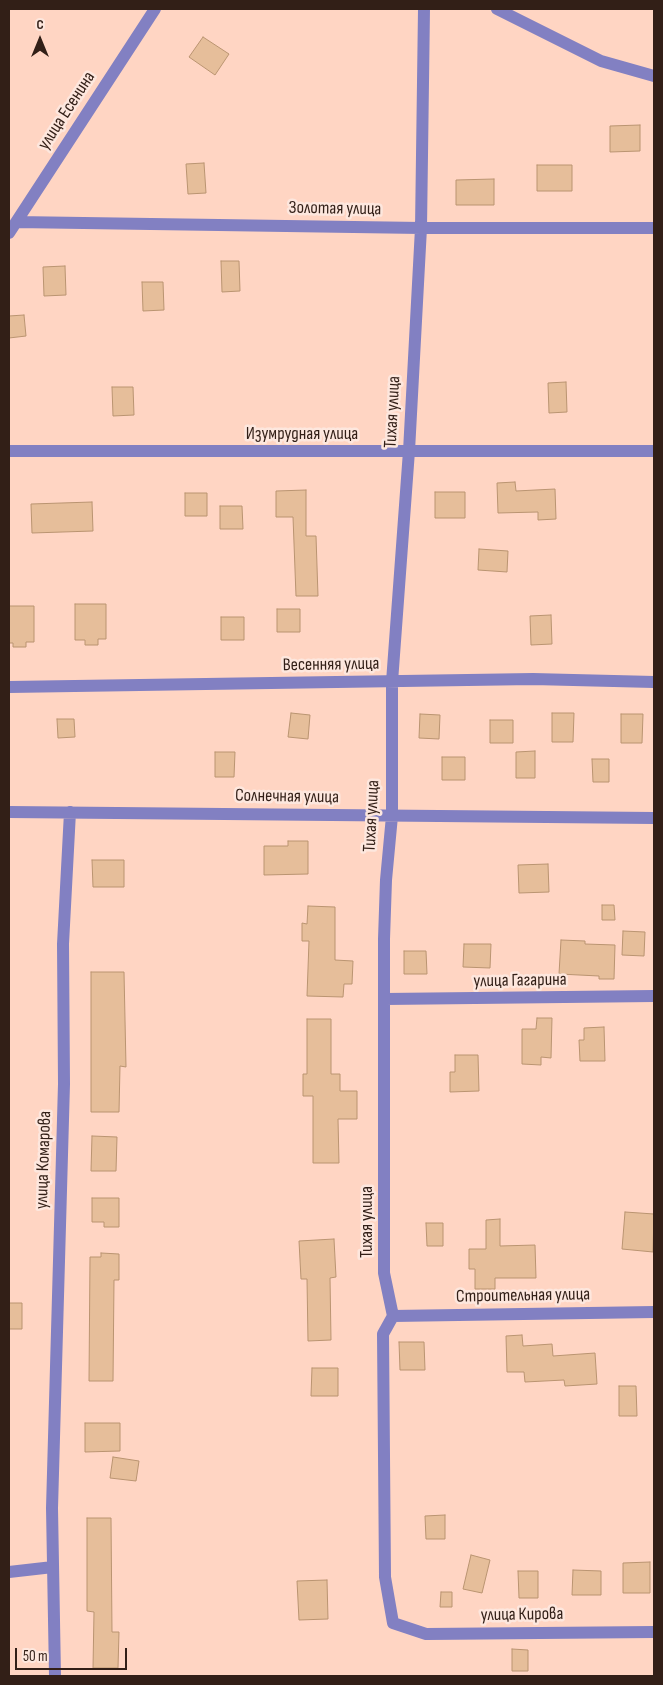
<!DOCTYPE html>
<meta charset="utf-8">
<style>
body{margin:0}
#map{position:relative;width:663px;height:1685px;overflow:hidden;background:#ffd5c3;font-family:"Sofia Sans Condensed",sans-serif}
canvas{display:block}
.frame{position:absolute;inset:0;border:10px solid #321f17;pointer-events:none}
.north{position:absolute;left:15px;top:15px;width:50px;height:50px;-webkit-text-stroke:4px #fde7de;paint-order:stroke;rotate:0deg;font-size:14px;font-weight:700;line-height:20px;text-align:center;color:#321f17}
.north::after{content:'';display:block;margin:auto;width:18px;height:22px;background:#321f17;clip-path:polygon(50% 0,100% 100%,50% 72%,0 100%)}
.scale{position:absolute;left:15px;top:1648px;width:112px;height:22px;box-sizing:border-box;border:2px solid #321f17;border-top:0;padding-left:6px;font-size:15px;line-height:18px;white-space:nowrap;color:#321f17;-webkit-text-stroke:4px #fde7de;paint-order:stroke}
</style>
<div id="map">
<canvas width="663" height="1685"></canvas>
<div class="frame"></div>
<div class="north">С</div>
<div class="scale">50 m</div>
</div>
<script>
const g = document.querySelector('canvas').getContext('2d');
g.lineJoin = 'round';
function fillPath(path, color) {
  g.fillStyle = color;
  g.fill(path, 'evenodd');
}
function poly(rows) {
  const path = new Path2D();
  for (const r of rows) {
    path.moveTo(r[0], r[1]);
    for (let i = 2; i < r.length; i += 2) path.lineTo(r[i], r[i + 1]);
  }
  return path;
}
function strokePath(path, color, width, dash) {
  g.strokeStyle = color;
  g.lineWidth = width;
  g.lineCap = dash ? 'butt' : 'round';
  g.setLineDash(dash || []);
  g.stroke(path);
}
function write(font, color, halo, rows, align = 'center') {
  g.font = font + ' "Sofia Sans Condensed",sans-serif';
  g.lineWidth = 5;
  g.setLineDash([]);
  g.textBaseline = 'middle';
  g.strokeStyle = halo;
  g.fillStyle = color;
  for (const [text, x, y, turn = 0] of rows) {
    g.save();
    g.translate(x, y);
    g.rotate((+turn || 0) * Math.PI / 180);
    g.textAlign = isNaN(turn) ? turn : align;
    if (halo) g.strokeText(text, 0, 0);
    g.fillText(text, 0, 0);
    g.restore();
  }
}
const building = poly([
 [203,37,229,54,215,75,189,57,203,37],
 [640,125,640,151,610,152,610,126,640,125],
 [204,163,206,193,188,194,186,164,204,163],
 [537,165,572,165,572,191,537,191,537,165],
 [494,179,494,205,456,205,456,180,494,179],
 [221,261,239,261,240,291,222,292,221,261],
 [65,266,66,295,44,296,43,267,65,266],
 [142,282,163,282,164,310,143,311,142,282],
 [24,315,26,336,9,338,9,316,24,315],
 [566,382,567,412,549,413,548,383,566,382],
 [112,387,133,387,134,415,113,416,112,387],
 [515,482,516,491,555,489,556,519,538,520,538,512,498,513,497,483,515,482],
 [306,490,306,536,316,536,318,596,296,596,293,517,276,517,276,491,306,490],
 [435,492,465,492,465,518,435,518,435,492],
 [185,493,207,493,207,516,185,516,185,493],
 [92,502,93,531,32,533,31,504,92,502],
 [220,506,242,506,243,529,220,529,220,506],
 [479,549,508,551,507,572,478,570,479,549],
 [75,604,106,604,106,639,98,639,98,645,85,645,85,640,75,640,75,604],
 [9,606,34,606,34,642,26,642,26,647,13,647,13,643,9,643,9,606],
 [277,609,300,609,300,632,277,632,277,609],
 [551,615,552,644,531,645,530,616,551,615],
 [221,617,244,617,244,640,221,640,221,617],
 [291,713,310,715,308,739,288,737,291,713],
 [552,713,574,713,573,742,552,742,552,713],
 [420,714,440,715,439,739,419,738,420,714],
 [621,714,643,714,642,743,621,743,621,714],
 [57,719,74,719,75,737,58,738,57,719],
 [490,720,513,720,513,743,490,743,490,720],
 [535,751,535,778,516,778,516,752,535,751],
 [215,752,235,752,234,777,215,777,215,752],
 [442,757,465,757,465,780,442,780,442,757],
 [592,759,609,759,609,782,593,782,592,759],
 [288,841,308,841,308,874,264,875,264,846,288,846,288,841],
 [92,860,124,860,124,887,93,887,92,860],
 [548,864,549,892,519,893,518,865,548,864],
 [602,905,614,905,615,920,602,920,602,905],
 [308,906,335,907,335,960,353,961,352,984,344,984,343,997,307,996,309,941,302,941,302,923,307,924,308,906],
 [623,931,645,932,644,956,622,955,623,931],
 [561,940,585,941,585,944,615,945,614,979,599,979,599,976,559,974,561,940],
 [464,944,491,944,490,968,463,967,464,944],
 [404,951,426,951,427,974,404,974,404,951],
 [91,972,124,972,126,1067,120,1066,119,1112,91,1112,91,972],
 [537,1018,552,1018,551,1058,541,1057,541,1065,522,1064,522,1029,536,1029,537,1018],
 [307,1019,331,1019,331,1074,340,1074,340,1091,357,1091,357,1119,338,1119,339,1163,313,1163,313,1096,303,1096,303,1074,307,1074,307,1019],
 [604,1027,605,1061,580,1061,579,1040,584,1040,584,1028,604,1027],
 [455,1055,478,1055,479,1091,450,1092,450,1072,455,1072,455,1055],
 [92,1136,117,1137,116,1171,91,1171,92,1136],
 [92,1198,119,1198,119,1227,104,1227,104,1222,92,1222,92,1198],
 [625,1212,654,1214,653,1252,622,1249,625,1212],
 [500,1219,500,1246,535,1245,536,1278,495,1278,495,1289,475,1289,475,1269,469,1269,469,1249,486,1249,486,1220,500,1219],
 [426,1223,443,1223,443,1246,427,1246,426,1223],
 [334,1239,336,1277,330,1278,331,1340,308,1341,307,1279,301,1279,299,1241,334,1239],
 [101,1253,119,1254,119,1280,114,1280,113,1381,89,1381,90,1257,101,1257,101,1253],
 [9,1303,22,1303,22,1329,9,1329,9,1303],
 [522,1335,523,1346,552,1344,553,1356,595,1353,597,1384,565,1386,564,1380,525,1382,524,1372,507,1372,506,1336,522,1335],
 [399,1342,424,1342,425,1370,400,1370,399,1342],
 [312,1368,338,1368,338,1396,311,1396,312,1368],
 [619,1386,636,1386,637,1416,619,1416,619,1386],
 [85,1423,120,1423,120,1451,85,1452,85,1423],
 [113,1457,139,1461,136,1481,110,1478,113,1457],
 [445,1515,445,1539,426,1539,425,1516,445,1515],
 [87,1518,111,1518,112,1632,119,1632,118,1668,93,1668,94,1612,87,1611,87,1518],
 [471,1555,490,1560,482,1593,463,1589,471,1555],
 [650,1562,650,1593,623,1593,623,1563,650,1562],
 [573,1570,601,1571,601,1595,572,1595,573,1570],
 [518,1571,538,1571,538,1598,519,1598,518,1571],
 [327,1580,328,1619,299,1620,297,1581,327,1580],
 [441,1592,452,1592,452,1607,440,1607,441,1592],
 [512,1649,528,1650,528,1671,512,1671,512,1649]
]);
fillPath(building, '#e6be9a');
strokePath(building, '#ba9471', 1);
strokePath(poly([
 [424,9,421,228,409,451,392,682,392,816,386,880,384,939,384,1273,393,1316,383,1334,385,1577,393,1623,426,1634,654,1632],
 [497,9,601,61,654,76],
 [16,222,421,228,654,228],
 [9,233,155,9],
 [9,451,654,451],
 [9,687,533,679,654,682],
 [9,812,654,818],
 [385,999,654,996],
 [393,1316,654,1312],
 [9,1572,53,1567],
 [55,1676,52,1508,64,1084,63,944,70,812]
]), '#8280c2', 12);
write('18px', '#321f17', '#fde7de', [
 ["улица Есенина",67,111,-57],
 ["Золотая улица",335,209,1],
 ["Тихая улица",393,412,-87],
 ["Изумрудная улица",302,434],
 ["Весенняя улица",331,665,-1],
 ["Солнечная улица",287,797,1],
 ["Тихая улица",372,816,-87],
 ["улица Гагарина",520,981,-1],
 ["улица Комарова",44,1160,-88],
 ["Тихая улица",367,1222,-90],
 ["Строительная улица",523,1296,-1],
 ["улица Кирова",522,1615,-1]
]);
</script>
